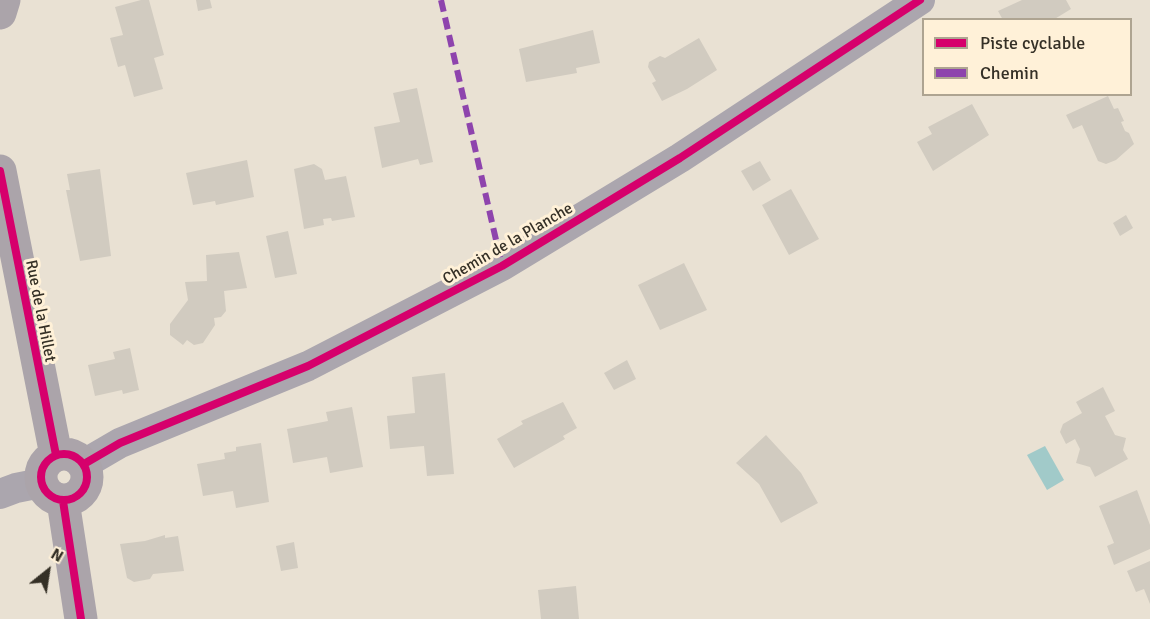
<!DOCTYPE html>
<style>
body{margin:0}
#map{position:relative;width:1150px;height:619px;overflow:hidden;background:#e9e1d3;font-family:Signika,sans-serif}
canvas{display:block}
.legend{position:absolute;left:922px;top:18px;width:210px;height:78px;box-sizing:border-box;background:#fff1d8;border:2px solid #aea491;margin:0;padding:8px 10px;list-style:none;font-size:18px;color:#353026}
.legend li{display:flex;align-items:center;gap:12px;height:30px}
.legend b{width:30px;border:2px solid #aea491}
.north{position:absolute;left:18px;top:541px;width:60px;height:60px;-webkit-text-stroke:4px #fff1d8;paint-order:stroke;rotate:30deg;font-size:16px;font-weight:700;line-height:24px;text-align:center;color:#353026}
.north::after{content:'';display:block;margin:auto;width:21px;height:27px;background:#353026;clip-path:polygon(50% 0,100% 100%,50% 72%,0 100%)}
</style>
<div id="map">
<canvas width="1150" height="619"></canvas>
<ul class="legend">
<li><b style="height:8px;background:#d6006c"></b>Piste cyclable</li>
<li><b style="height:8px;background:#8e44ad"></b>Chemin</li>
</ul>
<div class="north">N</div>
</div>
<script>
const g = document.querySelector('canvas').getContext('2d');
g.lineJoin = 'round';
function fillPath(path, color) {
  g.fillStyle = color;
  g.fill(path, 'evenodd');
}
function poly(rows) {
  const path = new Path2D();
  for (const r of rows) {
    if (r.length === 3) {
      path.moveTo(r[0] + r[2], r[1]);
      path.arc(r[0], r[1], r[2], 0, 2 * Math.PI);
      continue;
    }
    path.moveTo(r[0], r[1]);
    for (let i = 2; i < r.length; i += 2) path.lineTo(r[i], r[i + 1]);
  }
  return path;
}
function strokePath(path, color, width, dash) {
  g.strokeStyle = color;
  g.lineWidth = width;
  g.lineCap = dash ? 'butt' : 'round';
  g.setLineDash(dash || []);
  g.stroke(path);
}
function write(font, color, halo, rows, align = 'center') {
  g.font = font + ' Signika,sans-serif';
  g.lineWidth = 6;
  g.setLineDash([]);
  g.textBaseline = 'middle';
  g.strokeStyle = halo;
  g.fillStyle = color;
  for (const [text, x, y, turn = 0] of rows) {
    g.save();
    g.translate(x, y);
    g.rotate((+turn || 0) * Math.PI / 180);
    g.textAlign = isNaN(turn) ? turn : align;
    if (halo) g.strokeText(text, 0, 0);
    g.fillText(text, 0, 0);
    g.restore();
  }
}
fillPath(poly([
 [1045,446,1064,480,1047,490,1027,455]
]), '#a1cac9');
fillPath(poly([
 [141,0,149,0,164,55,154,58,163,89,134,97,125,65,118,67,110,38,123,35,115,7],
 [196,0,210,0,212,8,198,11],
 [1022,0,1066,0,1071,9,1053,20,1003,20,998,11],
 [593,30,600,63,576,68,577,73,526,82,519,49],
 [699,38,717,70,687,89,662,101,652,83,656,81,648,67,649,62,660,56,665,58],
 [417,88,433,162,420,165,418,159,382,168,374,127,400,122,393,93],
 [1108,96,1114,109,1118,108,1124,121,1121,122,1125,131,1129,133,1134,144,1116,160,1106,164,1098,161,1082,125,1073,129,1066,115],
 [972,104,989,135,933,171,917,142,932,134,928,127],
 [247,160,254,197,216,205,215,201,193,205,186,173],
 [760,161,771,180,753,191,741,171],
 [314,164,322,169,325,180,346,176,355,217,332,221,331,218,323,219,324,225,304,229,294,169],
 [100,169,111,256,80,261,66,190,70,190,67,174],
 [791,189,819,239,789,255,762,205],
 [1126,215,1133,228,1120,236,1113,223],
 [288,231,297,274,275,278,266,236],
 [239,252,247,288,224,291,226,311,221,317,214,318,215,325,203,343,194,345,187,340,183,345,170,335,170,324,188,300,185,282,207,281,206,255],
 [684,263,707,310,660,330,638,285],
 [130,348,139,390,123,394,122,390,95,396,88,365,115,359,113,352],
 [627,360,636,379,614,390,604,373],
 [445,373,454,474,427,476,424,446,390,449,387,416,415,413,412,377],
 [1103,387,1115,411,1105,416,1115,435,1126,438,1123,450,1128,459,1095,477,1090,467,1076,463,1080,449,1075,439,1066,444,1060,432,1063,424,1082,413,1076,402],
 [563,402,577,428,563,436,565,439,514,468,497,439,523,424,521,421],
 [352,407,363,467,330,473,327,457,293,463,287,429,328,421,326,412],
 [766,435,801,473,818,503,781,523,759,484,736,463],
 [261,443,269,502,236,508,233,491,203,496,197,464,225,459,224,453,236,451,236,447],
 [1137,490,1150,525,1150,549,1114,565,1107,546,1114,543,1099,506],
 [165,535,165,538,178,536,184,571,153,574,150,579,134,582,127,578,120,544,145,541],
 [294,542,298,568,281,571,276,546],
 [1150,561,1150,604,1144,589,1136,592,1127,571],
 [576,586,579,619,541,619,538,590]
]), '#d1cbc0');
strokePath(poly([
 [84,464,120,443,308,366,502,266,680,158,920,0],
 [0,494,16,488,41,483]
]), '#aba6ae', 30);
strokePath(poly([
 [0,13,4,0],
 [0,171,56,455],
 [64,477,23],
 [63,501,81,619]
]), '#aba4aa', 33);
strokePath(poly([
 [441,0,502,266]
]), '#8e44ad', 6, [12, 6]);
strokePath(poly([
 [0,171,56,455],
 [64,477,23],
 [84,464,120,443,308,366,502,266,680,158,920,0],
 [63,501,81,619]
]), '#d6006c', 8);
write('16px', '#353026', '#fff1d8', [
 ["Chemin de la Planche",508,244,-30],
 ["Rue de la Hillet",40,311,79]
]);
</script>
